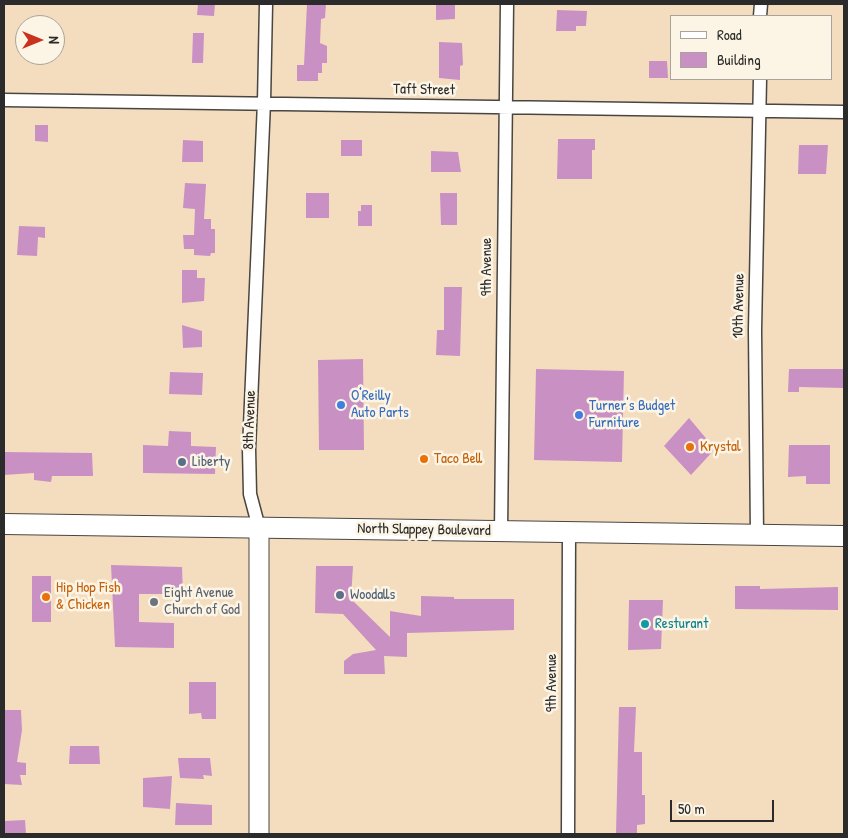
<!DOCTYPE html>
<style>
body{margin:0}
#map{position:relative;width:848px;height:838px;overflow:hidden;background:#f4ddbf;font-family:"Patrick Hand",sans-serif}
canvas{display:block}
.frame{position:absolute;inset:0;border:5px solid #2b2b2b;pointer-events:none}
.legend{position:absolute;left:670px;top:15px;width:162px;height:65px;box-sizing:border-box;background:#fcf5e5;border:1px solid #a8a49b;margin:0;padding:6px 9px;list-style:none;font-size:15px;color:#2b2b2b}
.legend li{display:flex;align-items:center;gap:10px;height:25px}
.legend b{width:25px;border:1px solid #a8a49b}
.north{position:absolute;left:15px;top:15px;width:50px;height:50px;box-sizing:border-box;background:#fcf5e5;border:1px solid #a8a49b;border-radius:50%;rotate:90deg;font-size:14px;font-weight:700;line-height:20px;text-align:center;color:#2b2b2b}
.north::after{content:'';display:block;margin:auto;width:18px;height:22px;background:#c8321e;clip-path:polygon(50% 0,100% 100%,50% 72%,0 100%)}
.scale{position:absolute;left:670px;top:800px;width:104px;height:22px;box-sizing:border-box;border:2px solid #2b2b2b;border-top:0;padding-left:6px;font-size:15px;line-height:18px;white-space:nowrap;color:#2b2b2b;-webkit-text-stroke:4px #fcf5e5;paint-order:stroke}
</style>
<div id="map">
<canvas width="848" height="838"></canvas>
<div class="frame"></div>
<ul class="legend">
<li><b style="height:6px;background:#fff"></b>Road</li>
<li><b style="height:14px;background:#c990c4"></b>Building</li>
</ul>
<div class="north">N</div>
<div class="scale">50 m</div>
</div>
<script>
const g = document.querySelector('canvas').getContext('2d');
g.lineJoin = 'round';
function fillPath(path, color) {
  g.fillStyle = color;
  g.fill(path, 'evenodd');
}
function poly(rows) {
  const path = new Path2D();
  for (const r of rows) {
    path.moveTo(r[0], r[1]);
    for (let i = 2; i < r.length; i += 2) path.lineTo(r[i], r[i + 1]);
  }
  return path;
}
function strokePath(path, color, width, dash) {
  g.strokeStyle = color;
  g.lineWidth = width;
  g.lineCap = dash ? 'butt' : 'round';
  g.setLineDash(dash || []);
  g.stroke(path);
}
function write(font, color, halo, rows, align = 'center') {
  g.font = font + ' "Patrick Hand",sans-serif';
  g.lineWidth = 5;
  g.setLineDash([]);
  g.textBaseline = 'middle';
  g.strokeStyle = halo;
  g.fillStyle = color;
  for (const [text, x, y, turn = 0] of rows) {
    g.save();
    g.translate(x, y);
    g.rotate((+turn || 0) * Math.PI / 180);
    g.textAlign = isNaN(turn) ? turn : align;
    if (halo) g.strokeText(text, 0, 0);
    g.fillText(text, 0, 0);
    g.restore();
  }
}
fillPath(poly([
 [198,4,215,4,214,16,197,15],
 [307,4,326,4,325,18,321,19,320,43,327,46,327,63,322,63,322,73,318,73,318,81,297,81,297,65,304,65],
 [436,4,455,4,455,19,436,20],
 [557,10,587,11,586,26,576,26,576,31,556,31],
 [193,33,204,33,203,63,192,63],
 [439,42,462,43,463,65,460,66,460,80,439,78],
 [649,61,667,61,668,78,649,78],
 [35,125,48,125,48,142,35,141],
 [558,139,595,139,595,150,592,150,592,179,557,179],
 [183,140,203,141,203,162,182,162],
 [341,140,362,140,362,156,341,156],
 [799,145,828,145,826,174,798,174],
 [431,151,458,152,461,172,431,172],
 [185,183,206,184,204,219,211,219,211,229,215,229,215,253,211,253,210,256,194,255,194,249,184,249,183,235,194,235,195,209,183,208],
 [306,193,329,193,329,218,306,218],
 [440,193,457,193,457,225,441,225],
 [361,205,372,205,372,226,358,226,358,211,361,211],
 [19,226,45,227,45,238,38,237,37,256,17,255],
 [182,270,197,270,197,278,205,278,204,301,182,303],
 [444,287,462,287,460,356,436,355,437,330,444,330],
 [182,325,202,331,202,347,183,348],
 [363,359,364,450,319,450,318,360],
 [536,369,624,371,622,462,534,460],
 [789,369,844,369,844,388,799,387,799,392,788,392],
 [170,372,203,373,202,395,169,394],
 [689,418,715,449,691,475,664,446],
 [169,431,191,432,191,446,216,447,215,474,143,473,143,445,168,446],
 [789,445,830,445,830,484,806,484,806,476,788,477],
 [4,452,92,453,93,476,52,476,51,482,34,480,34,473,4,475],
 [111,565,182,567,183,594,139,594,139,622,174,623,174,648,115,647],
 [316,566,353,566,351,599,390,637,390,611,421,616,421,596,454,597,454,599,514,599,514,630,407,633,407,657,384,656,385,674,344,674,344,661,353,654,376,650,343,614,315,613],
 [32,576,51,576,51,622,32,622],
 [735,586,760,586,760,589,838,587,838,610,735,609],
 [629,600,663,600,661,649,628,650],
 [189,682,216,682,216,719,202,719,201,713,189,714],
 [619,707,636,707,634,752,642,752,642,795,645,795,645,824,637,825,637,834,616,834],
 [4,710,21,710,22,730,17,762,26,763,26,775,20,775,22,785,4,784],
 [70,746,99,746,100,764,69,764],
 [178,758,210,758,212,776,203,775,204,779,180,778],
 [172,776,170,809,143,807,143,778],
 [176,803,212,805,212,825,175,825],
 [25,820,26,834,4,834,4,821]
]), '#c990c4');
const street = poly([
 [760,16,761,4],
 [4,100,844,112],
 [259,528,250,494,249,449,264,102,266,4],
 [501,531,507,4],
 [757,535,755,330,760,79],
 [568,834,569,532]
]);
const secondary = poly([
 [259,834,259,528]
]);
const primary = poly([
 [4,524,844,536]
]);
strokePath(street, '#494641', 15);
strokePath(secondary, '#494641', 21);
strokePath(primary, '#494641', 22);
strokePath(street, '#fff', 12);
strokePath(secondary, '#fff', 19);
strokePath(primary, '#fff', 20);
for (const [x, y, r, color] of [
 [341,405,5,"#3f7fe0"],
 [579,415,5,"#3f7fe0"],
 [690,447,5,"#e8710a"],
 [424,459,5,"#e8710a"],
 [182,462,5,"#5c6f8a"],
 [340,595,5,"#5c6f8a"],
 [46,597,5,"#e8710a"],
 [154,602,5,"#6b7280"],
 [645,624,5,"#0f9aa8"]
]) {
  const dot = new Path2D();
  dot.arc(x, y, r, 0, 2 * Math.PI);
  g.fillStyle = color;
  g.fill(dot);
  strokePath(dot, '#fcf5e5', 2);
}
write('15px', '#2b2b2b', '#fcf5e5', [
 ["Taft Street",424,90,1],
 ["9th Avenue",487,267,-90],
 ["10th Avenue",739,306,-89],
 ["8th Avenue",250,420,-88],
 ["North Slappey Boulevard",424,530,1],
 ["9th Avenue",552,683,-90]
]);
write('15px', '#366cbe', '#fcf5e5', [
 ["O'Reilly",351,396],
 ["Auto Parts",351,413],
 ["Turner's Budget",589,406],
 ["Furniture",589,423]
], 'left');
write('15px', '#c56008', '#fcf5e5', [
 ["Krystal",700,447],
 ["Taco Bell",434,459],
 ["Hip Hop Fish",56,588],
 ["& Chicken",56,605]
], 'left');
write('15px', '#4e5e75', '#fcf5e5', [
 ["Liberty",192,462],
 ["Woodalls",350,595]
], 'left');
write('15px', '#5b616d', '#fcf5e5', [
 ["Eight Avenue",164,593],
 ["Church of God",164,610]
], 'left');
write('15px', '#0d838f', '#fcf5e5', [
 ["Resturant",655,624]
], 'left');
</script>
